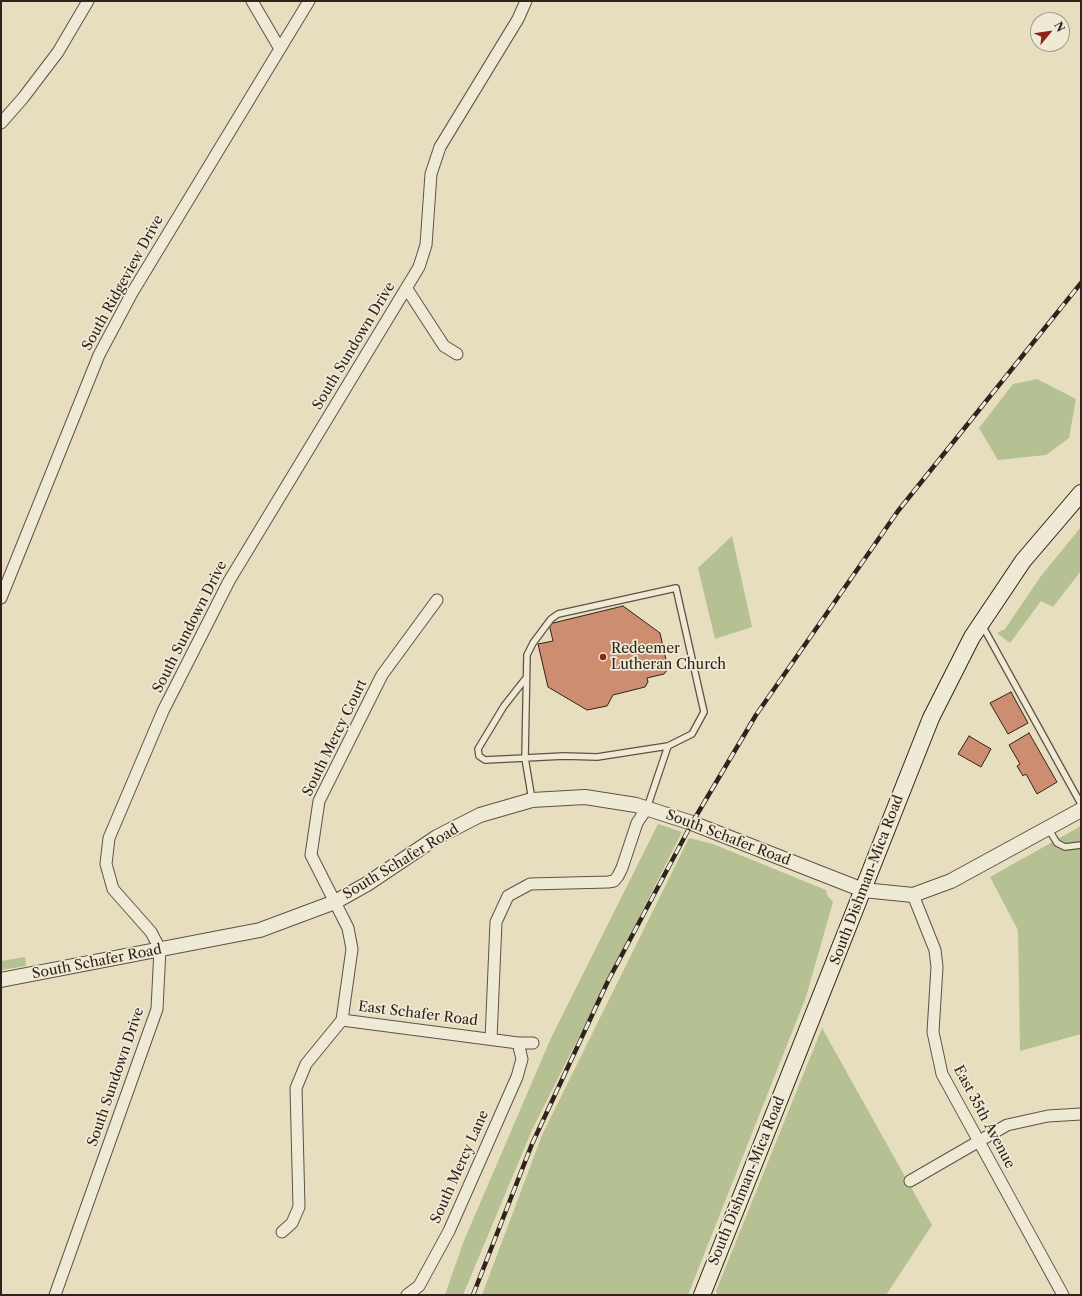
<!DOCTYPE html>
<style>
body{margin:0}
#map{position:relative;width:1082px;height:1296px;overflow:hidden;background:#e7debf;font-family:"Libre Caslon Text",serif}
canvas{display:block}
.frame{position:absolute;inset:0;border:2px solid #31231c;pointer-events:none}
.north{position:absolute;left:1030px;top:12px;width:40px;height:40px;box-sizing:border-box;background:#efead5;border:1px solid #a39a8b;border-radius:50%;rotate:61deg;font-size:11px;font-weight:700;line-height:16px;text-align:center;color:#31231c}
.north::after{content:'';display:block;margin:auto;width:14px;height:18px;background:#8f2418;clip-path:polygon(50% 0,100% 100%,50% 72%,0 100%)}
</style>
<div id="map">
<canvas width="1082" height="1296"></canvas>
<div class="frame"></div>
<div class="north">N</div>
</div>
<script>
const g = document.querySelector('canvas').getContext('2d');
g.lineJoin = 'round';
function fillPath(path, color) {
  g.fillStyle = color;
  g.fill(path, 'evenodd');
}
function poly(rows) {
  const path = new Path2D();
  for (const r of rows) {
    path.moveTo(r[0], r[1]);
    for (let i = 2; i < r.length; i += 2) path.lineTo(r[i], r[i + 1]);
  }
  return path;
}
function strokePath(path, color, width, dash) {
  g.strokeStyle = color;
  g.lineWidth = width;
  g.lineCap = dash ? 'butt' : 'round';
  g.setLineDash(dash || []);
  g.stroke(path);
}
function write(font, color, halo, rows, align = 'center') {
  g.font = font + ' "Libre Caslon Text",serif';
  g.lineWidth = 3.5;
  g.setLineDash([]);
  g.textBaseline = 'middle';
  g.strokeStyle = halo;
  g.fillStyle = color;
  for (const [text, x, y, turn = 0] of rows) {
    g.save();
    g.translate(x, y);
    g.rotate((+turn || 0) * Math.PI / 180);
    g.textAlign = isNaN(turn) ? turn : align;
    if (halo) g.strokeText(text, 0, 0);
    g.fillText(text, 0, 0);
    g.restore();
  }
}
fillPath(poly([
 [1037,379,1076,399,1069,438,1046,455,998,460,979,428,1013,384],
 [1081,527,1081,571,1053,607,1041,601,1010,643,997,633,1005,629,1041,576],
 [732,536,752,627,715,639,698,568],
 [658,824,682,832,532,1130,463,1295,445,1295,463,1243,551,1038],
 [1081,826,1081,1034,1020,1051,1018,930,990,877],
 [689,838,713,844,826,890,827,895,833,902,806,997,688,1295,482,1295,542,1135],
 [25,957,26,966,1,970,1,961],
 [822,1028,932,1225,886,1295,718,1295,716,1291]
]), '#b5c192');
const building = poly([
 [623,606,660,633,668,669,664,674,647,678,648,682,645,687,613,695,607,706,587,710,548,687,538,644,553,641,549,624,623,606],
 [1011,692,1028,723,1008,734,990,703,1011,692],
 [1029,733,1057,782,1037,794,1026,774,1023,776,1017,766,1020,764,1009,745,1029,733],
 [969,736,991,749,981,767,958,754,969,736]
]);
fillPath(building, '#cc8d70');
strokePath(building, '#31231c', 1);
const service = poly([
 [982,625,1081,804],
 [526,678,504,706,478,749,479,756,485,760,525,758,527,655,533,643,551,619,558,614,676,588,704,712,692,734,668,746],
 [532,800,525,758,564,756,597,757,668,746,647,808],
 [1048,828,1057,843,1065,847,1081,845]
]);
const minor = poly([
 [252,1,280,49],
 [1,123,23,98,58,52,88,1],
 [407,289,444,346,457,354],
 [1,598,99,355,132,293,309,1],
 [913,895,935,950,937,967,933,1032,942,1074,1063,1295],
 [342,1020,518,1043,533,1043],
 [491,1039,496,922,508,896,530,884,608,882,614,881,618,876,622,868,637,823,647,808],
 [910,1181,1007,1125,1048,1116,1081,1114],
 [282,1232,292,1223,299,1207,296,1088,306,1064,342,1020,352,949,348,928,311,855,319,801,382,675,437,600],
 [55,1295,157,1009,160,949,151,932,113,889,106,864,109,838,163,711,229,581,419,267,426,245,431,174,440,147,518,19,526,1],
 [407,1295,419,1286,449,1231,517,1077,522,1059,518,1043]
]);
const tertiary = poly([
 [1,980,260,930,335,902,367,884,437,837,480,815,532,800,585,797,636,805,692,823,863,890,913,895,951,881,1081,810]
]);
const secondary = poly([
 [702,1295,931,718,972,637,1023,561,1081,493]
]);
strokePath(service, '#5e5245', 8);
strokePath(minor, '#5e5245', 13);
strokePath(tertiary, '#5e5245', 16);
strokePath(secondary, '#31231c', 18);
strokePath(service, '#efead5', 5.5);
strokePath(minor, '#efead5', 11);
strokePath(tertiary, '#efead5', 14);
strokePath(secondary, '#efead5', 16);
const rail = poly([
 [473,1295,532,1144,608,981,692,823,756,715,898,511,1081,283]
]);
strokePath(rail, '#31231c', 4.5);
strokePath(rail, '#efead5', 3, [9]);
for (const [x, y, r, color] of [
 [603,657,4,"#8f2418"]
]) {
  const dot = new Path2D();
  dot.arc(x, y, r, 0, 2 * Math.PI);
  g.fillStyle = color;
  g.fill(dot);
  strokePath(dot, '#efead5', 1.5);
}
write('14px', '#31231c', '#efead5', [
 ["South Ridgeview Drive",123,283,-61],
 ["South Sundown Drive",354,346,-59],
 ["South Sundown Drive",190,627,-63],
 ["South Mercy Court",335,738,-64],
 ["South Schafer Road",728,838,21],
 ["South Schafer Road",401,862,-31],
 ["South Dishman-Mica Road",867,880,-69],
 ["South Schafer Road",97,962,-11],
 ["East Schafer Road",418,1014,7],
 ["South Sundown Drive",116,1077,-71],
 ["East 35th Avenue",984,1117,62],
 ["South Mercy Lane",460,1167,-66],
 ["South Dishman-Mica Road",747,1181,-68]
]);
write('14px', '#31231c', '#efead5', [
 ["Redeemer",611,649],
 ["Lutheran Church",611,665]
], 'left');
</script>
